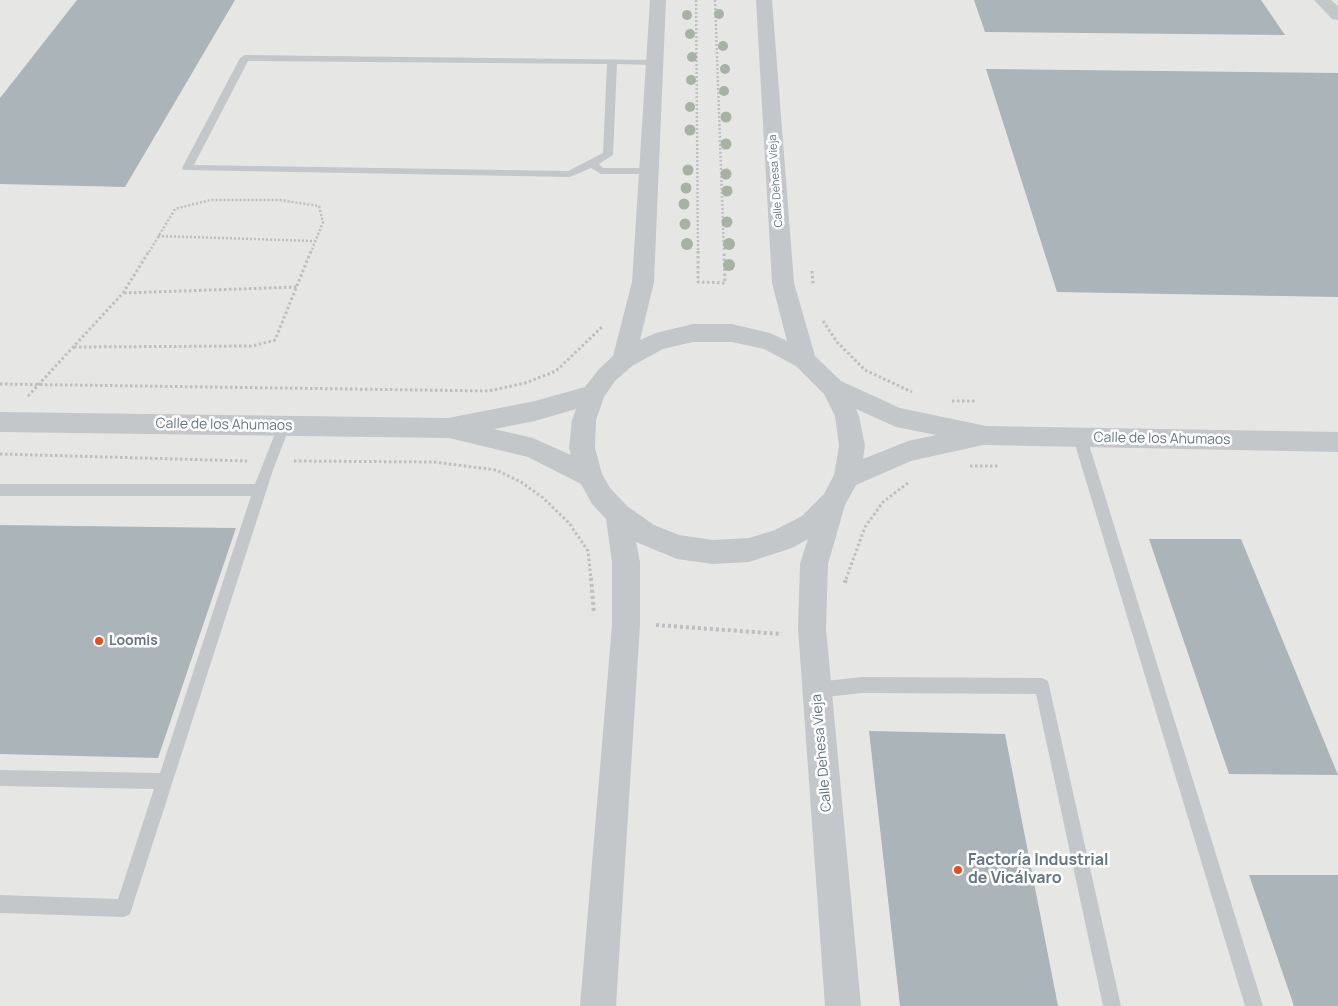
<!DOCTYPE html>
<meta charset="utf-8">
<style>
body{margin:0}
canvas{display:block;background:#f6f6f1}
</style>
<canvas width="1338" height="1006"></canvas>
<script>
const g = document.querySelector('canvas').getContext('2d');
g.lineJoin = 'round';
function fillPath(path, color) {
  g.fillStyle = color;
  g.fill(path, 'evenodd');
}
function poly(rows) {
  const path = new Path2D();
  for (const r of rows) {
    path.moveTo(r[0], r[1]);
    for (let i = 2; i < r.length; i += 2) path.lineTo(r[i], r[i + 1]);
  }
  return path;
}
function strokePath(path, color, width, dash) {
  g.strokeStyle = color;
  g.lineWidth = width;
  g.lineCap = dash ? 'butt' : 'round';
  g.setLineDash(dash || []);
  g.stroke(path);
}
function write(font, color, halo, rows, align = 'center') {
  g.font = font + ' Manrope,sans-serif';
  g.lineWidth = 5;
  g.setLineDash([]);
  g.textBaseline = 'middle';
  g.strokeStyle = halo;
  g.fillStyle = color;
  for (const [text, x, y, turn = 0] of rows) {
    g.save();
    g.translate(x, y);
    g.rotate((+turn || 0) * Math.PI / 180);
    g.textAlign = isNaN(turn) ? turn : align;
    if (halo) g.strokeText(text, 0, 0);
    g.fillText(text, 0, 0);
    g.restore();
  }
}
fillPath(poly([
 [0,0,1338,0,1338,1006,0,1006]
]), '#e6e7e5');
fillPath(poly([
 [77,0,235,0,125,187,0,184,0,98],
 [974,0,1261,0,1285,35,985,32],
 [986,69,1338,73,1338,297,1057,292],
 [0,525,236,528,158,758,0,754],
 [1149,539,1241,539,1338,775,1229,774],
 [869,731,1005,734,1058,1006,900,1006],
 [1249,875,1338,875,1338,1006,1294,1006]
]), '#abb4b8');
strokePath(poly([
 [696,0,698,252],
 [715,0,724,252],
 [158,236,315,241],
 [149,252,175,209,210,200,280,200,319,206,323,222,311,252]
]), '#bcbfc1', 2.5, [2, 2]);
strokePath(poly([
 [698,251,698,282,725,283,724,251],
 [812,271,813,284],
 [124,293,297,287],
 [823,321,837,342,865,370,912,392],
 [74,347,252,346,275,340,311,251],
 [0,384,489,391,525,383,556,371,603,326],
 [28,396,123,293,149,251],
 [952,401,976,401],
 [0,454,247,461],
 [294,461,434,462,496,470,521,482,542,497,569,523,588,551,591,579],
 [970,466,998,466],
 [846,579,865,527,883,502,909,482]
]), '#bcbfc1', 3, [2.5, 2.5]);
strokePath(poly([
 [591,578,594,614],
 [845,583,846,578],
 [656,625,782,634]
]), '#bcbfc1', 4, [3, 3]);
fillPath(poly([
 [245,55,658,60,660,62,655,65,617,64,613,155,599,164,603,168,649,168,654,171,649,174,601,174,591,168,570,177,183,170,182,168,240,58,245,55],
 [248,61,607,64,603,153,568,171,194,165,248,61],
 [284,421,290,426,273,470,130,914,124,917,0,913,0,895,118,899,154,789,0,786,0,770,160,773,251,496,0,496,0,484,255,484,278,426,284,421],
 [1080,433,1087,438,1263,1006,1245,1006,1073,438,1080,433],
 [862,677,1042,678,1048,681,1121,1006,1103,1006,1036,694,862,693,817,698,811,695,809,690,811,685,817,682,862,677]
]), '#c3c7ca');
fillPath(poly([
 [650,0,666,0,654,282,640,340,656,333,693,324,732,324,770,333,787,341,772,283,756,0,772,0,794,283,815,356,841,381,900,408,986,426,1338,432,1338,452,983,445,911,461,856,485,845,505,828,564,826,628,861,1006,825,1006,798,628,800,564,808,539,792,548,749,562,713,564,677,559,636,542,640,562,640,625,616,1006,580,1006,612,625,612,562,606,519,592,504,581,484,528,457,449,438,0,432,0,412,448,418,535,401,585,387,599,369,613,356,632,282,650,0],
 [693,342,732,342,764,349,796,366,824,394,835,416,839,446,834,475,824,494,802,516,775,530,749,538,713,540,679,535,654,525,627,506,610,488,602,474,595,448,596,420,604,397,615,381,632,366,663,349,693,342],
 [576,409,572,420,569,448,571,455,533,438,494,429,535,421,576,409],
 [856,409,896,427,936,435,908,441,863,459,865,446,859,416,856,409],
 [1314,0,1331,0,1338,6,1338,20,1332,19,1314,0]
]), '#c3c7ca');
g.fillStyle = '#a7b2a2';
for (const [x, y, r] of [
 [719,14,5],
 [687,15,5],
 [690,34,5],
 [723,46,5],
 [692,57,5],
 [725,69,5],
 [691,80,5],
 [724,91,5],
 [690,107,5],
 [726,117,5.5],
 [690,130,5.5],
 [726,144,5.5],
 [688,170,5.5],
 [726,174,5.5],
 [686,188,5.5],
 [727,191,5.5],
 [684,204,5.5],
 [727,222,5.5],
 [685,224,5.5],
 [687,244,6],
 [729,244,6],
 [729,265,6]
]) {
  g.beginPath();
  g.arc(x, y, r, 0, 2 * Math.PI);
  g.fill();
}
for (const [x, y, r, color] of [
 [99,641,5,"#ea4c1d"],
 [958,870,5,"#ea4c1d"]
]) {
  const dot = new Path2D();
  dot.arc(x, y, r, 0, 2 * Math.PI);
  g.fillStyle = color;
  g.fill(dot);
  strokePath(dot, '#fff', 2);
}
write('11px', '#637684', '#fff', [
 ["Calle Dehesa Vieja",776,181,-94]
]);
write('14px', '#637684', '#fff', [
 ["Calle de los Ahumaos",224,425,1],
 ["Calle de los Ahumaos",1162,439,1],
 ["Calle Dehesa Vieja",822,753,-95]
]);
write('bold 14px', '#637684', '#fff', [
 ["Loomis",109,641]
], 'left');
write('bold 16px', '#637684', '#fff', [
 ["Factoría Industrial",968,861],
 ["de Vicálvaro",968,879]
], 'left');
</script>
